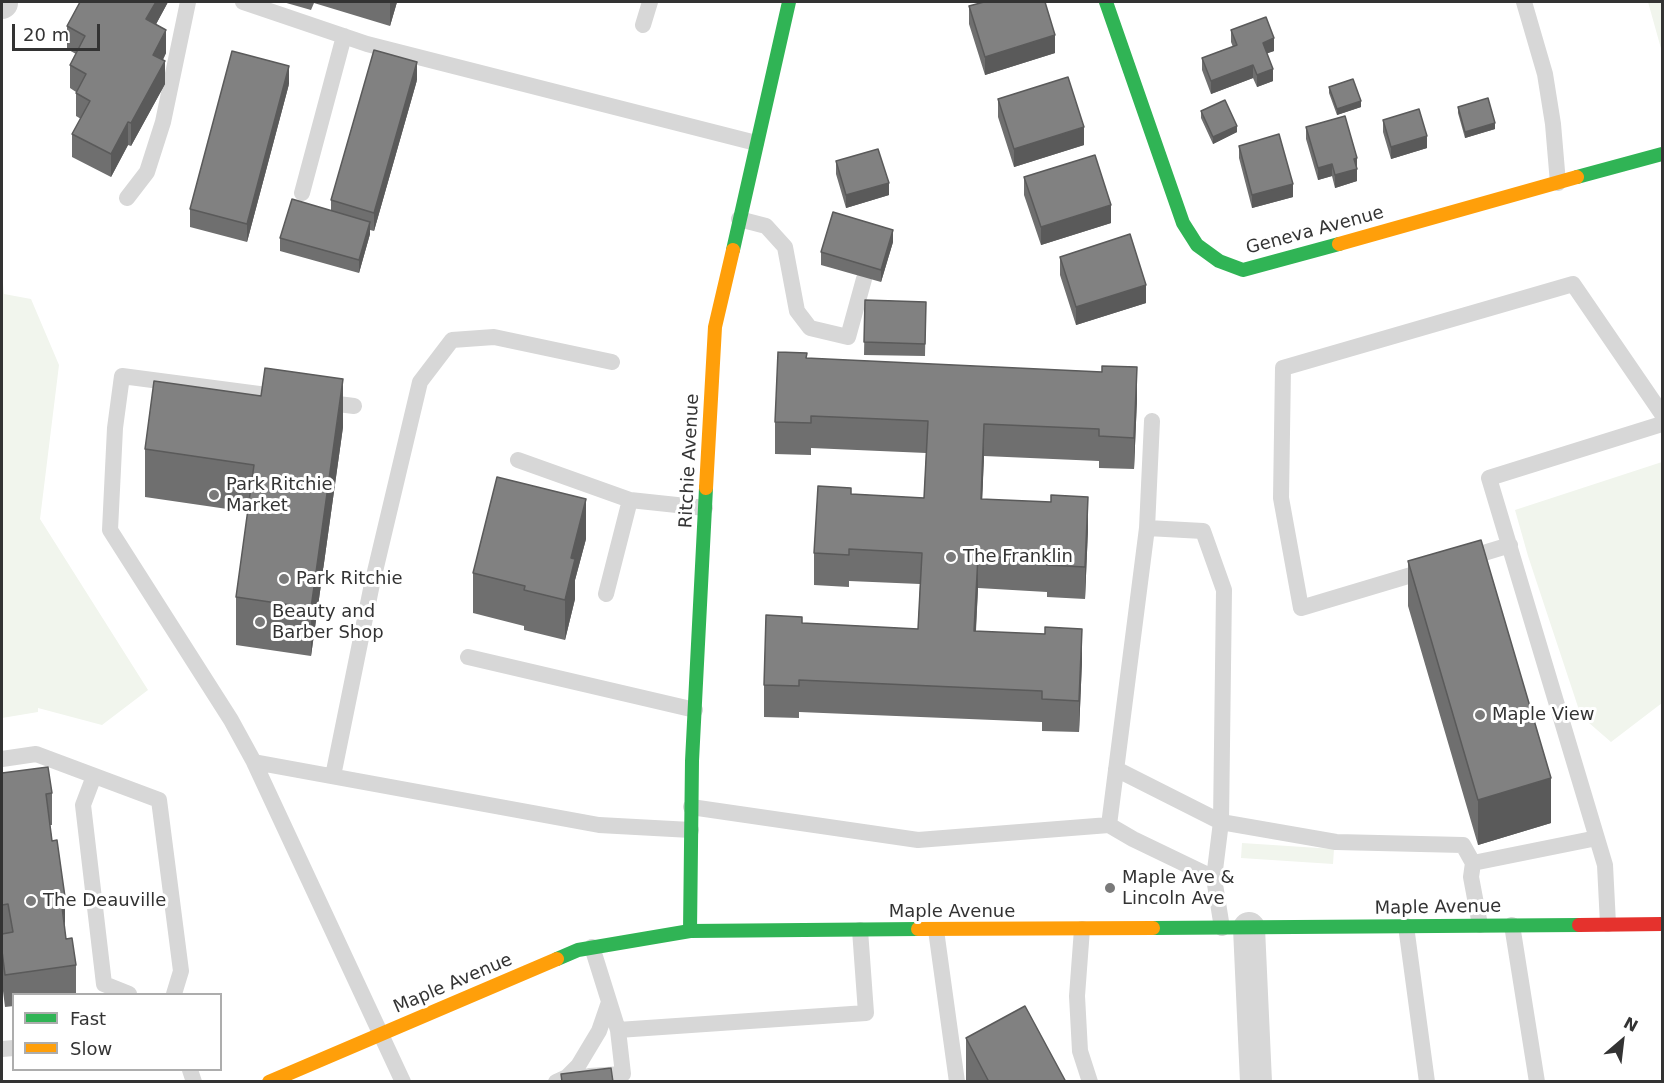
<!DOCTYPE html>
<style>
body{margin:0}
#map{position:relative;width:1664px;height:1083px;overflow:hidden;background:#fff;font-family:"DejaVu Sans",sans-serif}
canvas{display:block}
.frame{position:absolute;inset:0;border:3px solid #333;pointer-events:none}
.legend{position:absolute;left:12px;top:993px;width:210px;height:78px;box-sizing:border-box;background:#fff;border:2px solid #adadad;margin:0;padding:8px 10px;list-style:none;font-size:18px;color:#333}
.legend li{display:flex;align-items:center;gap:12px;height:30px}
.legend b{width:30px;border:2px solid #adadad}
.north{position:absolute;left:1592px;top:1011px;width:60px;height:60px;-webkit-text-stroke:4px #fff;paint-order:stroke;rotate:28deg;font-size:16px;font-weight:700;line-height:24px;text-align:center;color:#333}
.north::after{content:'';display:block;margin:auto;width:21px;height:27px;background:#333;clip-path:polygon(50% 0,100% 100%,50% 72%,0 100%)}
.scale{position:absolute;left:12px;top:24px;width:88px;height:27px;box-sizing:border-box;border:3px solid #333;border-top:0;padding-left:8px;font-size:18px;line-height:21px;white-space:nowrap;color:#333;-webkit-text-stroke:4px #fff;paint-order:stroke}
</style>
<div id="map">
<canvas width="1664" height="1083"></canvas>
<div class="frame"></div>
<ul class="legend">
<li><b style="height:8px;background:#30b455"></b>Fast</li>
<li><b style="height:8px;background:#ff9f0a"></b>Slow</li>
</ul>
<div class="north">N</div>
<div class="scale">20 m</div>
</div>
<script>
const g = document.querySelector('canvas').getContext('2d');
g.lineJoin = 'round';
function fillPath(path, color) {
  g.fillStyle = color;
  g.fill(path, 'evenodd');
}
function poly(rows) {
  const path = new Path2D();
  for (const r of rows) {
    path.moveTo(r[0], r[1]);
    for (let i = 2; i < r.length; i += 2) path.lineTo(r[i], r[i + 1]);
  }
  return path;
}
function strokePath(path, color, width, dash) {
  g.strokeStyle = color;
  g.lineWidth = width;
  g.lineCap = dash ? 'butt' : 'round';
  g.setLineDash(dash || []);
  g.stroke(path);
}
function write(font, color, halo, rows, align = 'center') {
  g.font = font + ' "DejaVu Sans",sans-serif';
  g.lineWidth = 6;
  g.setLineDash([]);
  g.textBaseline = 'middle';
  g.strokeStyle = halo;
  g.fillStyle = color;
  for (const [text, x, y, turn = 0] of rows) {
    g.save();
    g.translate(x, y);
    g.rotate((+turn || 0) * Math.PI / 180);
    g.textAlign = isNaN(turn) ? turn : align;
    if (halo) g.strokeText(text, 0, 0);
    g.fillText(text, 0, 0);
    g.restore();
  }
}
fillPath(poly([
 [1648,2,1662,2,1662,52],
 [2,271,4,294,31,299,59,365,40,519,148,690,102,725,38,708,38,712,2,718],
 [1662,462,1662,703,1611,742,1581,716,1528,556,1515,510],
 [1242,843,1334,849,1333,864,1241,858]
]), '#f1f5ed');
strokePath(poly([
 [243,2,367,44,756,143],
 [1524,2,1545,74,1553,124,1558,183],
 [643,25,650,2],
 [302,193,344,36],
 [127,198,147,172,163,122,188,2],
 [739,219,766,226,785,247,797,311,810,328,848,337,864,279],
 [282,397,122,376,115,428,110,530,231,720,254,762,403,1082],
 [322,402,354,406],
 [518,460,630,500,705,508],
 [1147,528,1152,421],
 [1464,559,1510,545],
 [1428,570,1301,608,1281,498,1283,368,1573,284,1662,414],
 [606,594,630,500],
 [468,657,695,710],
 [2,759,36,754,159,800,181,971,174,994],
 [254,762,599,825,691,830],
 [1116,769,1221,822,1336,842,1463,845,1473,863,1471,877,1480,925],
 [94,776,83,805,104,984,129,994],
 [333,776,372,584,420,382,452,340,494,337,612,362],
 [691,807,918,840,1109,825,1133,839,1214,878],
 [1109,825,1147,528,1203,531,1224,590,1221,822,1214,878,1222,928],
 [1473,863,1597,838],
 [1608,924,1605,865,1489,478,1662,424],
 [1512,925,1537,1082],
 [1406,926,1427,1082],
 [1082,929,1077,996,1080,1051,1090,1082],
 [936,930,957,1082],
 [618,1030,866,1013,860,930],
 [2,1049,14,1048],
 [190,1070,194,1082],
 [589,1076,623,1074,618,1030,592,947],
 [556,1082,567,1077,578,1066,599,1031,609,1002]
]), '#d7d7d7', 16);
strokePath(poly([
 [2,3,2,2],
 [1249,928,1256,1082]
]), '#d7d7d7', 32);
strokePath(poly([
 [1106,2,1183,223,1197,245,1219,261,1243,270,1339,244],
 [1577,177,1662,154],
 [733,250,789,2],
 [1153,928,1579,925],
 [690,931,692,761,706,488],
 [557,959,578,950,690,931,918,929]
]), '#30b455', 14);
strokePath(poly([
 [1339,244,1577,177],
 [706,488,715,327,733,250],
 [918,929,1153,928],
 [269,1082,557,959]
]), '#ff9f0a', 14);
strokePath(poly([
 [1579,925,1662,924]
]), '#e5322d', 14);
fillPath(poly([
 [80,2,168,2,156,24,166,53,163,60,165,84,131,146,128,145,111,177,72,157,72,134,81,119,76,116,76,92,70,88,70,65,76,54,67,49,67,26],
 [283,2,397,2,390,26,314,3,311,10],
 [969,6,1055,53,985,75,969,24],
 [1231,30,1274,51,1267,53,1273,81,1257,87,1253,78,1211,94,1202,70,1202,58,1233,47,1231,42],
 [417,80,374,231,370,230,370,234,359,273,280,251,280,238,331,211,331,200],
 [289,84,247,242,190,227,190,209],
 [1329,87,1361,107,1337,115,1329,93],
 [998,99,1084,145,1014,167,998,117],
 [1458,107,1495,129,1465,138,1458,113],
 [1201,111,1237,132,1213,144,1201,118],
 [1383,120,1427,148,1391,159,1383,132],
 [1306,127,1357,158,1357,181,1335,188,1332,176,1318,180,1306,139],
 [1239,146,1293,197,1252,208,1239,158],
 [836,161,889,195,846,208,836,174],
 [1024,177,1111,223,1041,245,1024,195],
 [893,242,881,282,821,265,821,252],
 [1060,257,1146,303,1076,325,1060,275],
 [865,300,926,302,925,356,864,355],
 [807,358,1137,399,1134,469,1099,468,1099,461,984,456,982,499,1088,529,1085,599,1047,597,1047,592,978,588,976,631,1082,661,1079,732,1042,731,1042,722,799,712,799,718,764,717,764,685,802,623,918,629,920,584,849,581,849,587,814,585,814,553,851,494,924,498,926,453,811,448,811,455,775,454,775,422],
 [343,427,311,656,236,645,236,597,248,512,145,497,145,449],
 [586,539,575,580,575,599,565,640,524,630,524,626,473,613,473,573],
 [1408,561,1551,823,1478,845,1408,606],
 [2,773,52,793,52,825,50,825,66,939,76,965,76,994,14,994,14,1006,5,1007,2,983],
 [966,1038,1066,1082,966,1082]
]), '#6f6f6f');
fillPath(poly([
 [156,2,168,2,146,43,146,19],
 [390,2,397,2,390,26],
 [166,30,166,53,153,78,153,55],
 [1055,35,1055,53,985,75,985,57],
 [1274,38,1274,51,1263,55,1263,43],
 [165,61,165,84,131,146,131,123],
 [417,62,417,80,374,231,374,213],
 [1253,65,1253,78,1211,94,1211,81],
 [289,66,289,84,247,242,247,224],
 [1273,69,1273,81,1257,87,1257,75],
 [1361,101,1361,107,1337,115,1337,109],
 [128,122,128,145,111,177,111,154],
 [1495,123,1495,129,1465,138,1465,132],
 [1237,126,1237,132,1213,144,1213,137],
 [1084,127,1084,145,1014,167,1014,149],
 [1427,136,1427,148,1391,159,1391,147],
 [1357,158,1357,181,1335,188,1335,175,1354,159],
 [1332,164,1332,176,1318,180,1318,168],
 [889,183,889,195,846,208,846,195],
 [1293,184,1293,197,1252,208,1252,195],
 [1111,205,1111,223,1041,245,1041,227],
 [370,222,370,234,359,273,359,260],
 [893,230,893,242,881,282,881,270],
 [1146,285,1146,303,1076,325,1076,307],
 [1137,367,1137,399,1134,469,1134,438],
 [343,379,343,427,311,656,311,608],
 [984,424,984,456,981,530,981,499],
 [1088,497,1088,529,1085,599,1085,567],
 [586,499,586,539,575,580,575,599,565,640,565,600,571,558],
 [978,556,978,588,974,662,974,631],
 [1082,629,1082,661,1079,732,1079,701],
 [1551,778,1551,823,1478,845,1478,800],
 [65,897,65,929,61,899]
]), '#5a5a5a');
const building = poly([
 [80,2,156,2,146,19,166,30,153,55,165,61,131,123,128,122,111,154,72,134,90,101,76,93,86,74,70,65,85,36,67,26,80,2],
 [984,2,1045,2,1055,35,985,57,969,6,984,2],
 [1266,17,1274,38,1263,43,1273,69,1257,75,1253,65,1211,81,1202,58,1237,45,1231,30,1266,17],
 [374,50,417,62,374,213,331,200,374,50],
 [232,51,289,66,247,224,190,209,232,51],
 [1068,77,1084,127,1014,149,998,99,1068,77],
 [1353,79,1361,101,1337,109,1329,87,1353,79],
 [1488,98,1495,123,1465,132,1458,107,1488,98],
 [1225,100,1237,126,1213,137,1201,111,1225,100],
 [1419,109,1427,136,1391,147,1383,120,1419,109],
 [1345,116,1357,158,1354,159,1357,169,1335,175,1332,164,1318,168,1306,127,1345,116],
 [1279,134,1293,184,1252,195,1239,146,1279,134],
 [878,149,889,183,846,195,836,161,878,149],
 [1095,155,1111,205,1041,227,1024,177,1095,155],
 [292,199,370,222,359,260,280,238,292,199],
 [833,212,893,230,881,270,821,252,833,212],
 [1130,234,1146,285,1076,307,1060,257,1130,234],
 [865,300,926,302,925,344,864,342,865,300],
 [778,352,807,353,806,358,1102,372,1102,366,1137,367,1134,438,1099,436,1099,429,984,424,981,499,1051,502,1051,495,1088,497,1085,567,1047,565,1048,560,978,556,974,631,1045,634,1045,627,1082,629,1079,701,1042,699,1042,691,799,680,799,686,764,685,766,615,802,617,802,623,918,629,922,553,849,549,849,555,814,553,818,486,851,488,851,494,924,498,928,421,811,416,811,423,775,422,778,352],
 [265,368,343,379,311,608,236,597,254,465,145,449,154,381,261,396,265,368],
 [497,477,586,499,571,558,575,559,565,600,524,590,525,586,473,573,497,477],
 [1481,540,1551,778,1478,800,1408,561,1481,540],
 [48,767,52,793,46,794,52,841,57,840,65,897,61,899,66,939,72,938,76,965,5,975,2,951,2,934,13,932,8,904,2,905,2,773,48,767],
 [1025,1006,1066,1082,989,1082,966,1038,1025,1006],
 [611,1068,613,1082,562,1082,561,1074,611,1068]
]);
fillPath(building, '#818181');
strokePath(building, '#5a5a5a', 1.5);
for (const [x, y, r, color] of [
 [214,495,6,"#7a7a7a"],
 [951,557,6,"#7a7a7a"],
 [284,579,6,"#7a7a7a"],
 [260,622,6,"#7a7a7a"],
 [1480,715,6,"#7a7a7a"],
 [1110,888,6,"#7a7a7a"],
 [31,901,6,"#7a7a7a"]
]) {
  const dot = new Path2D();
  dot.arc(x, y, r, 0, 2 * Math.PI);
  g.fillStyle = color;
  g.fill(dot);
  strokePath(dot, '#fff', 2);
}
write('18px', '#333', '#fff', [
 ["Geneva Avenue",1315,231,-15],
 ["Ritchie Avenue",690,461,-87],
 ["Maple Avenue",1438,908,-1],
 ["Maple Avenue",952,912],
 ["Maple Avenue",453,984,-23]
]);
write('18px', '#333', '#fff', [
 ["Park Ritchie",226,485],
 ["Market",226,506],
 ["The Franklin",963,557],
 ["Park Ritchie",296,579],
 ["Beauty and",272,612],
 ["Barber Shop",272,633],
 ["Maple View",1492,715],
 ["Maple Ave &",1122,878],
 ["Lincoln Ave",1122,899],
 ["The Deauville",43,901]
], 'left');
</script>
